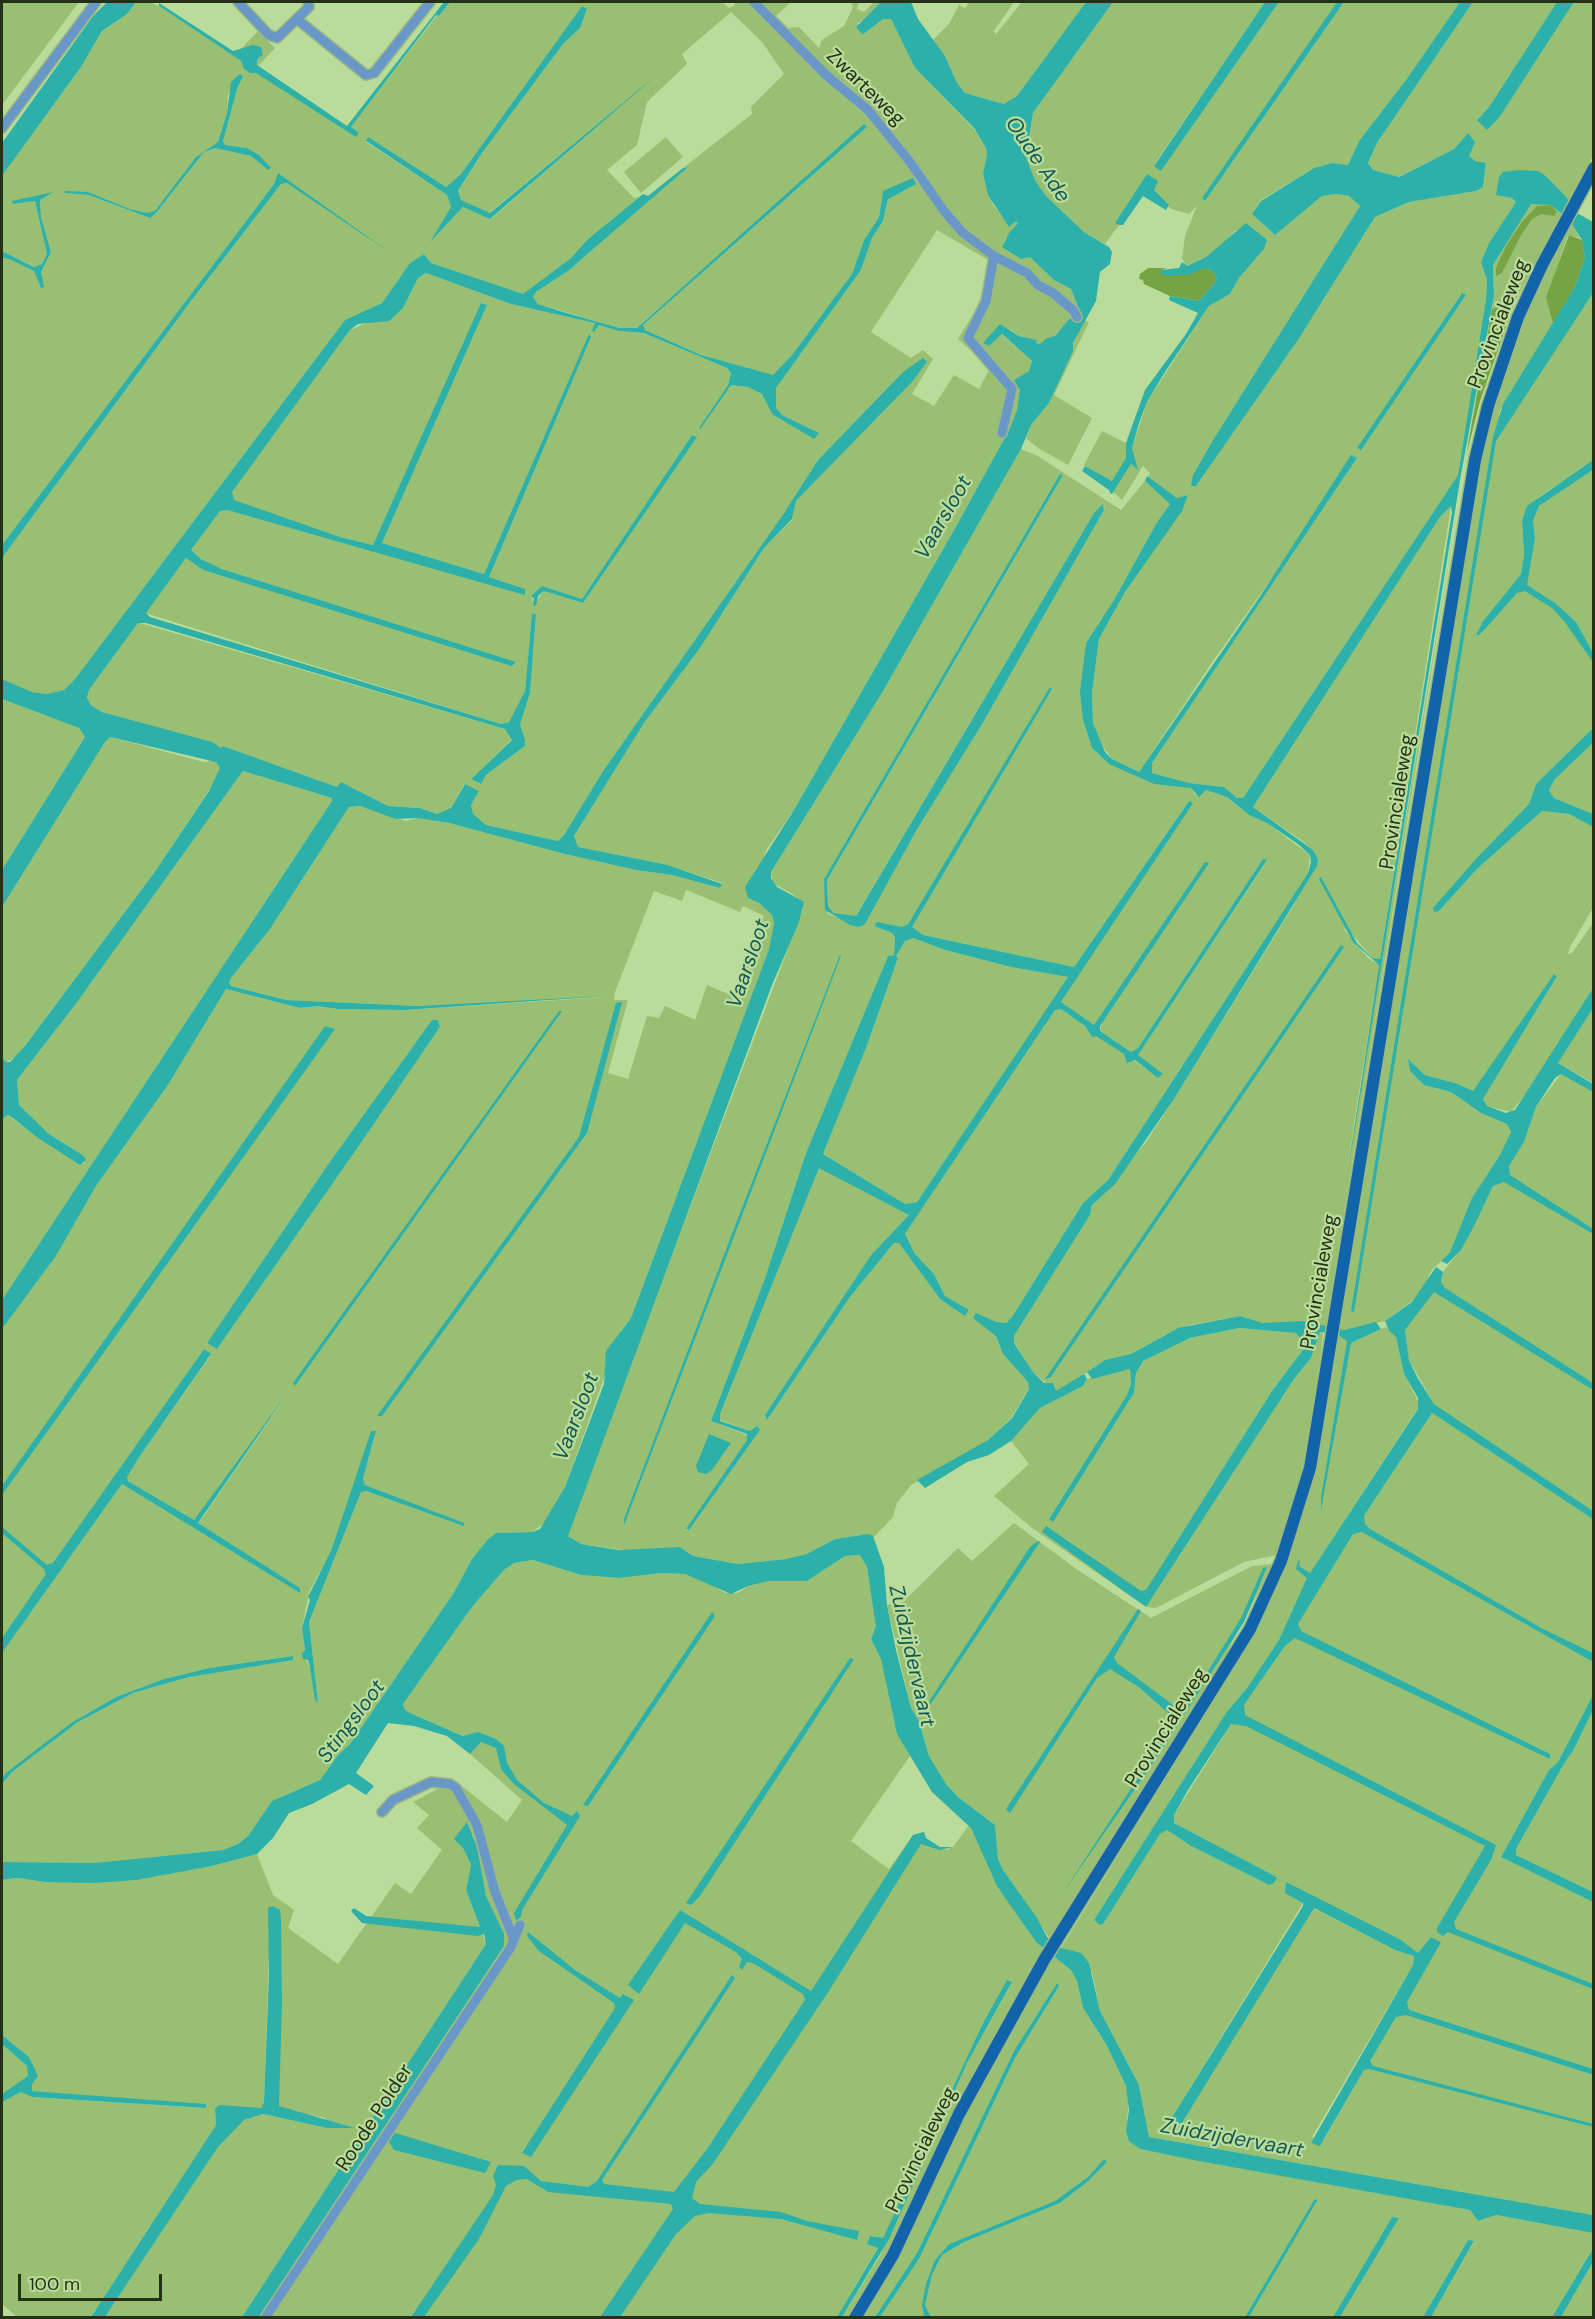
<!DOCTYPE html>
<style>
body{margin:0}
#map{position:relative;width:1595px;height:2319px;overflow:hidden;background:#badc9a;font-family:"DM Sans",sans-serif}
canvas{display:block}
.frame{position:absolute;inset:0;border:3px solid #253117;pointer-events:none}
.scale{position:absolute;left:18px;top:2274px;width:144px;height:27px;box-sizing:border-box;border:3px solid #253117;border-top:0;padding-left:8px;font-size:18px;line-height:21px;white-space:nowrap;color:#253117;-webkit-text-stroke:4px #badc9a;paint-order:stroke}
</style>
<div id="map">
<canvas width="1595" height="2319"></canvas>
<div class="frame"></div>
<div class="scale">100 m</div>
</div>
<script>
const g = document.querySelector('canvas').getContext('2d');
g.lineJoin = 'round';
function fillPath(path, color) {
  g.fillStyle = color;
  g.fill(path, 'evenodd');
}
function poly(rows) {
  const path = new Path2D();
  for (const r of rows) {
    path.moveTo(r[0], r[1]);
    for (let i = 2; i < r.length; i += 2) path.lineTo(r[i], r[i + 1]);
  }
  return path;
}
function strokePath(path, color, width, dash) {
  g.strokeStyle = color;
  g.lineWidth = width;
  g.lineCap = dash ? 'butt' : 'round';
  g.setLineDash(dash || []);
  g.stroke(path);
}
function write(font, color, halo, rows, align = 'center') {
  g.font = font + ' "DM Sans",sans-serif';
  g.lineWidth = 4.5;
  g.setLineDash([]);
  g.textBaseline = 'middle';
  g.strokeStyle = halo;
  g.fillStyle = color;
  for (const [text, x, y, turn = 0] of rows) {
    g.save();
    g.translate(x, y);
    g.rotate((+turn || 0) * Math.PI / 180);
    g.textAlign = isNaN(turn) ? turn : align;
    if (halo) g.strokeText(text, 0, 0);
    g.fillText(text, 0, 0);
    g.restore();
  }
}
fillPath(poly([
 [2,2,79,2,2,105],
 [136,2,149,2,159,6,241,61,244,69,250,73,256,73,358,133,350,128,437,15,439,16,450,2,722,2,729,8,734,6,735,2,791,2,775,17,787,28,799,27,819,48,822,40,844,26,853,7,851,2,859,2,857,9,864,12,874,2,881,2,874,11,857,24,865,33,883,19,891,19,915,68,974,129,986,148,987,155,983,173,993,204,1009,226,1015,222,1018,223,1004,241,1030,256,1054,280,1071,289,1081,314,1078,319,1069,319,1055,336,1047,338,1041,344,1036,343,1036,340,1019,336,1010,329,983,342,989,346,1001,334,1032,361,1029,371,1023,376,1017,410,1009,430,958,523,794,810,767,849,748,898,759,903,772,915,774,923,769,949,631,1318,621,1330,565,1487,546,1522,532,1532,496,1533,488,1539,472,1559,453,1594,350,1744,338,1755,320,1780,272,1801,248,1836,238,1844,223,1850,94,1863,2,1862,2,1784,12,1772,78,1722,133,1693,189,1677,293,1656,209,1668,164,1679,116,1697,71,1723,2,1778,2,1653,122,1484,299,1592,300,1588,198,1524,289,1392,194,1520,128,1481,126,1477,138,1459,211,1355,204,1349,2,1638,2,1329,56,1256,96,1186,168,1085,226,989,300,1008,317,1006,337,1009,404,1010,606,997,418,1006,286,1000,231,986,229,983,231,978,270,929,349,807,360,806,406,821,417,818,449,823,565,854,636,870,672,875,720,888,722,883,668,865,578,847,574,836,644,723,700,648,764,548,792,520,796,501,912,382,927,362,903,372,818,460,782,516,603,771,564,835,558,841,486,825,473,815,471,805,479,791,464,784,451,808,437,814,420,808,388,806,351,787,337,787,223,746,216,762,221,768,219,775,154,873,16,1057,6,1062,2,1057,2,907,105,742,110,737,204,762,208,762,215,745,102,712,91,705,87,699,89,690,141,619,140,623,505,729,512,739,471,779,480,784,486,775,525,746,525,739,520,725,530,693,536,616,532,614,525,691,509,722,501,724,145,613,186,558,203,570,516,663,222,569,201,559,191,550,220,510,227,510,525,594,525,589,489,577,591,337,589,335,484,574,382,543,487,305,482,303,373,545,340,537,234,501,231,492,350,330,403,308,418,278,426,273,511,304,596,323,619,331,644,333,727,368,731,373,728,385,699,428,731,385,748,387,762,394,772,414,819,433,782,415,775,408,776,388,861,270,872,238,883,221,888,199,883,191,879,217,864,240,852,274,792,355,773,376,701,355,645,330,643,325,867,127,864,125,637,328,620,328,538,304,533,297,536,292,568,271,687,167,683,168,752,114,751,107,784,74,762,42,731,12,682,54,687,64,647,102,637,145,607,170,634,198,639,197,587,240,571,258,523,295,431,263,424,254,410,263,382,303,345,320,75,679,64,690,47,694,32,692,2,679,2,558,188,305,281,184,287,183,327,208,278,174,274,184,2,545,2,258,9,259,34,271,41,288,41,272,51,252,41,217,40,199,14,204,35,201,47,254,42,264,35,267,2,251,2,176,81,67,102,31,127,14],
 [582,6,587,10,580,28,563,44,482,153,458,192,461,200,489,213,629,98,491,219,463,207,432,239,451,207,447,195,366,142,367,138,446,187,461,174],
 [243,77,238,86,223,141,225,145,247,148,268,170,251,156,215,148,204,152,156,213,150,218,89,195,65,193,88,192,130,209,147,213,155,212,196,157,218,142,227,113,228,94],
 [937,230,988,260,987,280,976,310,958,339,990,368,979,389,954,375,934,406,912,394,933,359,923,350,911,358,871,332],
 [692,435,696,437,583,603,544,591,533,605,532,596,542,586,582,599],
 [686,890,740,912,743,906,764,916,733,996,707,985,695,1020,665,1006,659,1018,647,1016,628,1079,608,1073,628,1000,614,1000,615,992,654,891,682,901],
 [432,1020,438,1020,440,1027,356,1150,217,1349,207,1343,329,1163],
 [376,1432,363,1479,365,1485,464,1525,366,1491,361,1492,309,1622,318,1702,310,1667,302,1653,305,1650,302,1628,309,1592,332,1548],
 [969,2,1014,2,994,31,996,34,1022,2,1086,2,1017,96,1004,104,965,93,957,83,945,56,932,41,949,24,959,5,965,8],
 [1113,2,1265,2,1154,165,1161,171,1279,2,1338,2,1202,198,1205,201,1344,2,1460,2,1406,80,1359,141,1348,165,1332,163,1314,168,1261,200,1252,214,1275,235,1322,196,1337,194,1350,196,1360,206,1213,440,1193,475,1196,486,1298,340,1375,217,1409,202,1476,191,1483,187,1486,164,1475,161,1469,156,1474,142,1468,133,1454,149,1398,177,1373,170,1368,163,1377,143,1473,2,1557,2,1489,107,1477,119,1487,130,1499,118,1574,2,1593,2,1593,156,1568,201,1547,177,1496,195,1512,198,1516,202,1489,243,1481,262,1487,280,1486,299,1458,475,1243,798,1237,798,1224,787,1189,783,1152,773,1152,763,1357,458,1213,661,1139,772,1112,759,1099,741,1093,723,1092,693,1099,639,1125,592,1188,495,1177,498,1148,477,1150,473,1143,466,1122,500,1113,492,1131,464,1137,469,1132,448,1147,402,1209,306,1230,294,1239,278,1264,249,1236,230,1214,253,1186,266,1182,258,1185,236,1197,206,1189,214,1171,209,1154,190,1147,174,1116,222,1119,225,1105,244,1084,232,1046,196,1035,180,1026,157,1033,113],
 [1461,294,1465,296,1361,449,1358,448],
 [258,31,275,48,258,66,258,58,241,49],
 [666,137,683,157,641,193,624,172],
 [1531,203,1551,205,1561,214,1514,304,1508,302,1492,309,1494,296,1493,265],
 [1570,221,1580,238,1568,235,1547,297,1553,324,1503,404,1499,413,1500,431,1593,293,1593,460,1539,497,1522,521,1524,556,1521,574,1483,621,1476,635,1487,627,1517,592,1525,591,1535,538,1533,521,1539,506,1593,470,1593,728,1536,784,1529,804,1461,876,1439,911,1477,869,1542,811,1569,814,1593,827,1593,908,1570,947,1568,954,1572,953,1593,923,1593,988,1537,1080,1511,1112,1486,1106,1483,1098,1557,976,1555,974,1473,1092,1455,1083,1425,1075,1408,1059,1410,1071,1424,1085,1451,1092,1481,1113,1507,1124,1511,1132,1500,1155,1472,1199,1450,1252,1431,1271,1424,1288,1412,1301,1385,1321,1344,1330,1337,1329,1483,431,1518,327],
 [1083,320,1089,322,1054,395,1092,418,1068,465,1038,448,1026,438,1031,425,1049,403],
 [1102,431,1126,443,1126,458,1112,482,1084,465],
 [1021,449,1036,455,1121,510,1145,481,1171,504,1156,524,1114,600,1086,643,1083,720,1092,748,1100,756,1154,783,1192,788,1195,795,1206,790,1227,797,1249,815,1267,823,1310,855,1308,873,1108,1180,1083,1203,1012,1317,1000,1328,996,1336,1003,1354,1028,1382,1029,1388,1011,1418,988,1440,911,1485,897,1503,893,1517,874,1537,862,1535,835,1539,807,1554,786,1559,738,1564,693,1556,680,1547,632,1551,581,1544,568,1536,569,1527,803,909,794,895,773,883,771,872,882,693],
 [1060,474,1063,475,827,880,828,906,833,913,855,917,1094,513,1105,505,1104,510,981,726,916,831,866,920,846,921,828,914,824,879],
 [1051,687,1052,689,911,927,923,935,1074,967,1188,802,1192,803,1061,1002,1094,1026,1104,1014,1100,1031,1131,1052,1138,1048,1263,859,1267,861,1137,1056,1162,1075,1158,1077,1096,1035,1092,1037,1085,1026,1061,1009,1055,1010,905,1234,915,1254,934,1274,945,1296,969,1310,966,1315,940,1299,899,1242,894,1243,850,1297,767,1420,765,1415,871,1255,910,1214,819,1167,720,1414,720,1420,750,1431,760,1430,689,1530,686,1530,747,1440,747,1435,711,1421,764,1281,806,1153,888,956,894,955,895,937,892,933,874,926,877,923,902,927,908,924],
 [1451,506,1380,959,1372,958,1347,928,1344,929,1367,957,1379,965,1345,1182,1458,506,1326,1326,1263,1323,1240,1316,1190,1325,1168,1333,1131,1354,1097,1365,1070,1385,1056,1392,1033,1372,1014,1342,1014,1336,1090,1215,1092,1205,1146,1142,1174,1099,1291,910,1318,859,1313,850,1301,840,1253,807,1440,517],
 [2,699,79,728,85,737,2,870],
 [1593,743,1593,814,1554,798,1549,790,1555,779],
 [243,771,332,798,332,801,2,1300,2,1119,8,1115,35,1136,83,1164,86,1160,84,1156,49,1134,19,1105,17,1080,75,1005],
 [913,938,945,950,1011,967,1069,977,917,1202,905,1204,823,1154,866,1048,898,958,896,956,905,941],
 [1593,1007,1593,1083,1558,1063],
 [1561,1074,1593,1091,1593,1695,1558,1762,1549,1770,1501,1857,1593,1902,1593,2215,1149,2137,1139,2085,1100,2011,1092,1972,1061,1948,1211,1705,1248,1639,1291,1552,1310,1487,1338,1335,1351,1343,1386,1327,1396,1337,1404,1374,1420,1405,1310,1573,1279,1640,1247,1688,1226,1713,1094,1920,1100,1925,1103,1924,1160,1834,1167,1830,1191,1846,1269,1885,1273,1875,1174,1823,1174,1815,1235,1718,1285,1646,1323,1579,1432,1413,1543,1486,1548,1481,1434,1404,1409,1360,1405,1330,1441,1282,1443,1272,1461,1249,1493,1186,1524,1142,1536,1107],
 [1303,1903,1401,1940,1418,1953,1431,1937,1364,2070,1324,2140,1312,2137,1413,1965,1414,1956,1395,1950,1313,1908,1182,2123,1173,2121,1171,2119],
 [1239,1328,1296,1333,1304,1340,1305,1347,1272,1391,1139,1602,1032,1528,994,1496,1029,1464,1011,1441,1032,1414,1040,1408,1083,1386,1087,1379,1130,1368,1131,1384,1127,1396,1049,1519,1053,1521,1134,1393,1136,1373,1143,1361,1190,1338],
 [1320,1332,1323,1334,1319,1369,1300,1484,1277,1555,1244,1562,1156,1608,1146,1607,1294,1379,1311,1358],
 [1014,1523,1075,1568,1151,1618,1252,1566,1273,1564,1202,1699,1052,1942,1003,1870,998,1859,995,1825,958,1797,946,1784,929,1756,919,1721,911,1708,887,1605,903,1602,958,1548,972,1561],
 [860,1555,867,1567,874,1615,876,1626,871,1639,881,1659,891,1698,894,1721,910,1756,851,1841,889,1869,913,1835,924,1832,922,1844,946,1850,953,1847,969,1825,1024,1925,1037,1943,1071,1970,1077,1981,1083,2008,1106,2044,1126,2086,1129,2096,1127,2120,1140,2149,1464,2209,1470,2210,1478,2221,1496,2215,1593,2233,1593,2251,1591,2251,1552,2317,1431,2317,1474,2242,1468,2240,1423,2317,1340,2317,1399,2218,1392,2217,1333,2317,1249,2317,1317,2199,1314,2200,1245,2317,931,2317,925,2305,932,2275,942,2255,964,2242,1060,2203,1086,2183,1104,2160,1088,2177,1055,2201,949,2244,935,2260,922,2305,926,2317,880,2317,919,2259,1015,2058,1059,1986,1057,1983,1014,2051,917,2253,875,2317,842,2317,880,2256,967,2063,1012,1983,982,2025,883,2239,870,2236,878,2247,837,2317,259,2317,504,1946,486,1896,473,1834,463,1848,471,1865,466,1890,486,1944,242,2317,105,2317,218,2147,235,2127,244,2120,263,2114,327,2128,325,2118,285,2110,279,2106,269,1955,264,2102,261,2108,215,2111,216,2125,91,2317,17,2317,2,2304,2,2102,21,2092,32,2097,205,2108,206,2105,32,2091,29,2057,2,2035,2,1880,18,1878,45,1882,176,1872,212,1866,257,1854,273,1895,294,1910,288,1928,338,1964,395,1883,411,1894,442,1850,417,1828,429,1815,413,1802,454,1780,507,1822,522,1800,470,1754,474,1747,464,1736,410,1713,405,1710,403,1704,472,1607,504,1570,514,1563,533,1560,581,1575,619,1578,661,1573,685,1574,706,1581,725,1593,738,1593,748,1586,769,1581,807,1581,845,1556],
 [1593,1710,1593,1892,1516,1855,1516,1849,1565,1762,1573,1751],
 [2,2044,27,2066,28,2077,2,2094],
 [1593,2262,1593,2317,1561,2317]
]), '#99bf73');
fillPath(poly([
 [1551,205,1557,212,1554,216,1541,214,1532,219,1521,235,1502,273,1496,276,1496,268,1506,246,1522,222,1537,206],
 [1569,235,1582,240,1585,257,1575,287,1553,324,1546,297],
 [1148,268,1167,268,1161,270,1184,274,1204,268,1213,271,1217,280,1199,301,1170,296,1144,284,1143,280,1139,279,1140,274],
 [1508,302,1514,304,1480,401,1466,456,1492,309]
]), '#76a343');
fillPath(poly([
 [107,2,136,2,127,14,102,31,81,67,2,176,2,143,93,16],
 [444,2,450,2,439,16,436,15,351,127,359,133,356,137,256,73,250,73,244,69,241,61,159,6,159,3,233,51,253,45,261,47,263,55,258,58,257,65,347,126],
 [881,2,911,2,918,19,945,56,957,83,965,93,1004,104,1017,96,1086,2,1113,2,1033,113,1026,157,1035,180,1046,196,1084,232,1109,247,1112,252,1110,264,1100,272,1096,301,1073,343,1073,351,1049,403,1031,425,1021,449,882,693,771,872,771,878,777,887,804,902,799,922,772,985,568,1536,581,1544,619,1550,680,1547,693,1556,738,1564,786,1559,807,1554,835,1539,868,1534,873,1536,884,1567,887,1605,896,1650,911,1708,919,1721,929,1756,946,1784,958,1797,995,1825,998,1859,1003,1870,1037,1918,1047,1937,1061,1948,1081,1953,1089,1963,1100,2011,1139,2085,1149,2137,1593,2215,1593,2233,1496,2215,1478,2221,1470,2210,1464,2209,1199,2161,1140,2149,1129,2141,1126,2131,1129,2110,1126,2086,1106,2044,1083,2008,1077,1981,1071,1970,1037,1943,1024,1925,997,1886,971,1828,932,1792,897,1734,881,1659,871,1639,876,1626,874,1615,867,1567,860,1555,845,1556,807,1581,769,1581,748,1586,731,1594,685,1574,661,1573,619,1578,581,1575,533,1560,514,1563,504,1570,472,1607,403,1704,405,1710,410,1713,463,1736,478,1732,496,1739,504,1746,507,1763,517,1780,544,1803,572,1816,577,1811,580,1816,522,1910,521,1917,516,1921,514,1913,567,1825,514,1784,501,1769,496,1748,481,1742,470,1754,447,1736,414,1726,388,1723,356,1773,374,1786,366,1795,349,1784,312,1804,289,1813,273,1838,257,1854,212,1866,136,1880,94,1883,45,1882,18,1878,2,1880,2,1862,94,1863,223,1850,238,1844,248,1836,272,1801,320,1780,338,1755,350,1744,453,1594,472,1559,488,1539,496,1533,532,1532,540,1529,565,1487,604,1384,606,1351,631,1318,769,949,774,923,772,915,759,903,748,898,745,887,794,810,958,523,1009,430,1017,410,1020,390,1014,380,1029,371,1032,361,1002,334,989,346,983,343,1000,324,1019,336,1037,340,1036,343,1040,344,1047,338,1055,336,1069,319,1078,319,1081,314,1071,289,1054,280,1030,257,1021,259,1002,247,1009,233,1018,223,1015,222,1009,227,988,195,983,173,987,155,986,148,974,128,915,68,891,19,883,19,865,33,862,34,856,27],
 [1265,2,1279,2,1161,171,1154,166],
 [1337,2,1344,2,1205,201,1202,198],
 [1460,2,1473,2,1377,143,1368,163,1373,170,1399,177,1454,149,1468,133,1475,142,1469,156,1475,161,1486,163,1483,187,1476,191,1409,202,1375,217,1298,340,1196,486,1191,486,1193,475,1213,440,1360,206,1349,196,1337,194,1322,196,1275,235,1252,214,1261,201,1314,168,1332,163,1348,165,1359,141,1406,80],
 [1557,2,1574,2,1499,118,1487,130,1477,120,1489,107],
 [582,6,587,9,580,28,563,44,482,153,458,191,461,200,490,213,659,73,490,219,463,207,430,242,451,207,447,195,366,141,368,137,446,187,461,174],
 [240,74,243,77,238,86,223,141,225,145,247,148,259,155,271,168,268,170,251,156,215,148,204,152,156,213,150,218,89,195,65,193,65,191,88,192,130,209,147,213,155,211,196,157,218,142,227,113,231,82],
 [864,124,867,127,643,325,645,330,701,355,773,375,792,355,852,274,864,240,879,217,883,191,913,178,916,184,888,199,883,221,872,238,861,270,776,388,776,408,782,415,819,433,814,439,772,414,762,394,748,387,731,385,701,428,699,428,728,385,731,373,727,368,644,333,619,331,599,325,594,332,592,331,595,323,511,304,426,273,418,278,403,308,389,321,358,324,350,330,232,492,234,500,340,537,373,545,481,303,487,305,382,543,484,574,589,334,591,337,489,577,525,589,525,595,227,510,220,511,191,550,201,559,222,569,516,662,512,666,203,570,186,558,146,613,150,617,501,724,509,722,525,691,532,613,536,615,530,693,520,725,525,739,525,746,486,775,481,784,471,779,512,740,505,729,146,623,138,623,89,690,87,698,91,705,102,712,212,742,221,748,223,746,337,787,341,782,388,806,420,808,437,814,451,808,465,784,479,791,471,805,473,814,486,825,558,841,564,835,603,771,782,516,818,460,903,372,923,358,927,362,912,382,796,501,792,519,764,548,700,648,644,723,574,836,578,847,668,865,722,884,720,888,672,875,636,870,565,854,449,823,417,818,396,819,360,806,349,807,270,929,231,978,229,983,231,986,286,1000,418,1006,607,996,404,1010,338,1009,317,1006,300,1008,226,989,168,1085,96,1186,56,1256,2,1329,2,1300,332,801,332,798,243,771,75,1005,17,1080,19,1105,49,1134,84,1156,86,1160,80,1165,35,1136,13,1118,8,1115,2,1119,2,1057,6,1062,10,1062,24,1047,154,873,209,791,220,768,216,762,110,737,105,742,2,907,2,870,85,737,79,728,2,699,2,679,32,692,47,694,64,690,75,679,345,320,382,303,410,263,424,254,431,263,523,294,571,258,587,240,643,194,648,196,683,168,688,167,568,271,536,292,533,297,538,304,563,312,620,328,637,328],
 [1518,170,1538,171,1547,177,1566,197,1575,212,1593,222,1593,293,1496,441,1354,1312,1351,1311,1493,437,1503,404,1575,287,1585,257,1582,240,1570,221,1551,205,1531,204,1493,265,1494,296,1460,480,1346,1184,1379,965,1353,942,1319,879,1321,877,1357,943,1372,958,1380,959,1452,512,1451,506,1440,517,1253,807,1313,850,1318,859,1317,866,1174,1099,1115,1184,1092,1205,1090,1215,1014,1336,1014,1343,1033,1372,1044,1383,1053,1383,1056,1391,1084,1374,1087,1379,1083,1386,1040,1408,1011,1441,989,1455,967,1462,925,1488,917,1480,988,1440,1012,1418,1029,1389,1028,1382,1003,1354,996,1336,973,1318,976,1313,996,1322,1006,1323,1012,1317,1083,1203,1108,1180,1308,873,1311,862,1310,855,1298,844,1267,823,1249,815,1227,797,1206,790,1199,797,1191,788,1154,784,1109,764,1092,748,1083,720,1080,692,1086,643,1114,600,1156,524,1170,504,1145,481,1147,476,1177,498,1188,495,1182,511,1125,592,1099,639,1092,693,1093,723,1105,752,1112,759,1139,772,1259,598,1351,455,1357,458,1152,763,1152,773,1189,783,1224,787,1237,798,1243,798,1458,475,1486,299,1487,280,1481,262,1489,243,1516,202,1512,198,1496,195,1499,177,1503,172],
 [278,173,392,254,287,183,281,184,188,305,2,558,2,545,274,184],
 [1147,174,1158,181,1154,190,1169,205,1166,210,1143,196,1123,225,1119,225,1115,223],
 [53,192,40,200,41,217,51,252,41,272,44,287,41,288,34,271,9,259,2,258,2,251,34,267,42,264,47,254,35,201,13,204,12,201],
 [1246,223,1267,240,1264,249,1239,278,1230,294,1209,306,1165,372,1147,402,1139,423,1132,448,1138,470,1131,464,1112,494,1110,493,1109,490,1082,471,1085,466,1112,481,1126,458,1126,443,1145,390,1186,334,1198,313,1169,300,1170,296,1199,301,1217,280,1213,271,1204,268,1191,274,1171,276,1161,275,1161,270,1179,268,1182,262,1187,266,1206,257],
 [1462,293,1466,295,1361,450,1357,448],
 [692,435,697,437,583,603,544,591,538,596,536,606,533,605,534,598,531,596,542,586,582,599],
 [1593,460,1593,470,1539,506,1533,521,1535,538,1527,585,1555,603,1576,622,1593,653,1593,662,1564,621,1552,608,1525,591,1517,593,1487,627,1479,635,1476,635,1483,621,1521,574,1524,555,1522,521,1527,506],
 [1060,474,1063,475,827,880,828,906,833,913,856,916,1094,513,1103,504,1104,510,981,726,916,831,865,924,859,927,850,925,825,910,824,879],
 [1050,687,1052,689,912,927,923,935,1074,967,1189,801,1193,803,1061,1002,1094,1025,1205,862,1209,863,1100,1026,1100,1031,1131,1052,1138,1048,1263,859,1267,860,1138,1055,1163,1074,1158,1078,1135,1060,1127,1063,1124,1054,1096,1036,1092,1037,1085,1026,1061,1009,1055,1010,905,1234,915,1254,934,1274,945,1296,969,1310,965,1316,940,1299,899,1243,894,1243,850,1297,767,1420,765,1415,871,1255,909,1215,819,1168,720,1414,720,1421,750,1431,757,1426,760,1430,689,1530,686,1529,747,1440,747,1434,711,1421,764,1281,806,1153,888,956,894,955,895,937,892,933,874,926,877,922,902,927,908,924],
 [913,938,945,950,1011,967,1068,977,917,1202,905,1204,823,1154,866,1048,898,958,896,956,905,941],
 [1593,728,1593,743,1555,779,1549,790,1554,798,1593,814,1593,827,1569,814,1542,811,1477,869,1439,911,1434,912,1433,908,1475,860,1529,804,1536,784],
 [1341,945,1344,947,1050,1378,1045,1379],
 [840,955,841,956,624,1525,624,1519,730,1239],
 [1554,974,1557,976,1483,1099,1487,1106,1506,1113,1515,1110,1593,988,1593,1008,1558,1063,1593,1084,1593,1092,1561,1074,1555,1078,1536,1107,1524,1142,1509,1166,1510,1175,1593,1229,1593,1234,1504,1182,1493,1186,1473,1228,1461,1250,1447,1264,1441,1261,1450,1252,1472,1198,1500,1155,1511,1132,1507,1124,1481,1113,1451,1092,1424,1085,1410,1071,1408,1059,1425,1075,1455,1083,1473,1091],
 [622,1002,587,1133,382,1416,377,1416,579,1137,616,1003],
 [559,1011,562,1011,295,1386,293,1383],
 [432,1020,438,1020,440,1027,356,1150,217,1349,207,1343,329,1163],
 [325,1026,335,1029,2,1495,2,1486],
 [1436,1267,1443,1272,1441,1282,1445,1288,1593,1383,1593,1390,1434,1292,1405,1330,1409,1360,1417,1377,1434,1404,1593,1511,1593,1519,1432,1413,1364,1516,1365,1524,1370,1529,1543,1629,1593,1653,1593,1662,1362,1532,1353,1534,1298,1624,1301,1631,1550,1754,1550,1759,1295,1638,1285,1646,1244,1705,1245,1715,1496,1845,1491,1860,1454,1922,1456,1929,1593,1984,1593,1989,1448,1932,1443,1936,1437,1932,1437,1928,1485,1846,1246,1726,1231,1724,1188,1790,1174,1815,1174,1823,1273,1875,1277,1878,1274,1883,1269,1885,1191,1846,1167,1830,1160,1834,1103,1924,1100,1925,1094,1920,1226,1713,1247,1688,1279,1640,1307,1578,1296,1569,1298,1561,1300,1559,1299,1566,1310,1573,1418,1409,1418,1398,1404,1374,1396,1337,1389,1331,1385,1321,1412,1302],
 [1240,1316,1263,1323,1303,1321,1344,1330,1376,1322,1381,1329,1351,1343,1321,1510,1321,1498,1347,1341,1338,1335,1320,1332,1311,1358,1294,1379,1146,1607,1042,1532,1046,1526,1141,1591,1146,1590,1272,1391,1305,1347,1305,1343,1296,1333,1239,1328,1190,1338,1143,1361,1136,1373,1134,1393,1053,1522,1049,1519,1127,1395,1131,1384,1130,1369,1092,1379,1087,1372,1105,1360,1131,1354,1178,1328],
 [204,1349,211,1354,138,1459,127,1477,128,1481,194,1520,289,1391,198,1523,300,1588,300,1593,122,1484,2,1653,2,1638,46,1574,44,1569,2,1533,2,1527,47,1565,53,1563],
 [371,1431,376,1431,363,1479,365,1485,464,1523,464,1526,366,1491,361,1492,309,1622,318,1703,315,1700,310,1667,308,1660,303,1659,302,1653,305,1650,302,1628,310,1600,308,1597,332,1548],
 [709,1434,731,1443,712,1470,706,1474,698,1472,696,1466],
 [1038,1541,1040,1542,930,1705,928,1703,1030,1547],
 [1267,1567,1244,1622,1151,1766,1062,1894,1176,1720,1140,1688,1110,1669,1097,1678,1010,1813,1006,1809,1138,1609,1141,1611,1114,1657,1117,1663,1181,1711,1185,1708,1241,1618,1263,1568],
 [712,1612,715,1616,588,1806,583,1805],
 [293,1656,293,1660,189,1677,133,1693,78,1722,12,1772,2,1784,2,1778,6,1773,71,1723,116,1697,164,1679,209,1668],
 [850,1658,854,1659,700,1896,691,1905,686,1903],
 [1593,1695,1593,1710,1573,1751,1565,1762,1516,1849,1516,1855,1593,1892,1593,1902,1501,1857,1549,1770,1558,1762],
 [467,1822,477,1847,486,1896,504,1934,504,1946,259,2317,242,2317,486,1944,484,1934,478,1936,362,1923,351,1911,354,1908,366,1916,480,1927,466,1890,471,1865,463,1848,454,1839],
 [924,1832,926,1838,940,1847,953,1847,940,1850,921,1844,827,1994,712,2165,696,2182,692,2198,700,2204,781,2212,807,2221,859,2231,857,2240,781,2219,709,2213,695,2216,676,2234,620,2317,600,2317,673,2209,671,2204,548,2192,527,2179,516,2180,506,2186,479,2239,424,2317,411,2317,493,2195,496,2185,493,2176,498,2165,524,2166,541,2181,588,2187,597,2181,732,1975,735,1978,602,2180,604,2184,674,2192,707,2149,805,2000,803,1994,753,1963,747,1962,742,1970,739,1967,742,1959,736,1952,685,1923,639,1994,628,1985,680,1910,811,1991,913,1835],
 [1286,1882,1401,1940,1418,1953,1431,1937,1441,1942,1407,2002,1409,2010,1593,2069,1594,2075,1406,2015,1396,2017,1370,2061,1373,2066,1593,2124,1593,2127,1369,2069,1364,2070,1320,2146,1311,2143,1413,1965,1414,1956,1395,1950,1314,1908,1182,2123,1176,2124,1171,2119,1303,1906,1303,1903,1285,1893],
 [273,1906,280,1910,281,1919,282,2002,279,2106,355,2128,327,2128,263,2114,244,2120,218,2147,105,2317,91,2317,216,2125,215,2109,219,2105,261,2108,264,2102,269,1974,268,1908],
 [528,1932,575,1970,620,1998,623,1994,634,2000,531,2157,522,2153,615,2008,614,2003,539,1951,527,1936],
 [1007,1980,1012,1982,967,2063,889,2239,842,2317,837,2317,878,2248,867,2244,870,2236,883,2238,982,2025],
 [1057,1983,1059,1986,1015,2058,919,2259,880,2317,875,2317,917,2253,1014,2051],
 [2,2035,29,2057,38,2076,32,2084,32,2091,206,2104,206,2108,32,2097,21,2092,2,2102,2,2094,28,2076,27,2066,2,2044],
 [392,2132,491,2162,485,2173,394,2150,388,2140],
 [1104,2159,1107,2162,1086,2183,1060,2203,964,2242,942,2255,932,2275,925,2305,931,2317,924,2316,922,2305,926,2284,935,2260,949,2244,1055,2201,1088,2177],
 [1318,2199,1249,2317,1245,2317,1314,2200],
 [1392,2217,1399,2218,1340,2317,1333,2317],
 [1468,2240,1474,2241,1431,2317,1423,2317],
 [1592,2250,1593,2262,1561,2317,1552,2317]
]), '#2db0aa');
const minor = poly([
 [238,2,269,35,277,38,309,7,308,2],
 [754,2,826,75,868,110,910,162,944,211,963,233,994,256,986,301,968,338,1012,389,1002,433],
 [298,20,366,75,374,73,430,2],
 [2,128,96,2],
 [994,256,1027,273,1038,285,1053,293,1073,310,1077,317],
 [382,1812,393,1800,431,1782,450,1784,456,1788,477,1825,495,1892,513,1937],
 [265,2318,511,1947,520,1925]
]);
const major = poly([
 [855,2318,893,2255,959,2114,1044,1960,1250,1629,1281,1561,1310,1468,1475,460,1488,406,1518,317,1542,265,1594,168]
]);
strokePath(minor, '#9cba80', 12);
strokePath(major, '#9cba80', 15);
strokePath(minor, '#6997c8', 9);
strokePath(major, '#1164aa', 12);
write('20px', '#253117', '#badc9a', [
 ["Zwarteweg",865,88,44],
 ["Provincialeweg",1499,324,-69],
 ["Provincialeweg",1398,802,-81],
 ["Provincialeweg",1320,1282,-80],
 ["Provincialeweg",1167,1728,-58],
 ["Roode Polder",375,2118,-57],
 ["Provincialeweg",922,2150,-64]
]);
write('italic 21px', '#135a56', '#badc9a', [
 ["Oude Ade",1037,160,56],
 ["Vaarsloot",944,518,-60],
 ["Vaarsloot",749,964,-71],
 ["Vaarsloot",577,1417,-69],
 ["Zuidzijdervaart",911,1656,77],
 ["Stingsloot",352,1722,-53],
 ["Zuidzijdervaart",1232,2139,10]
]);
</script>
